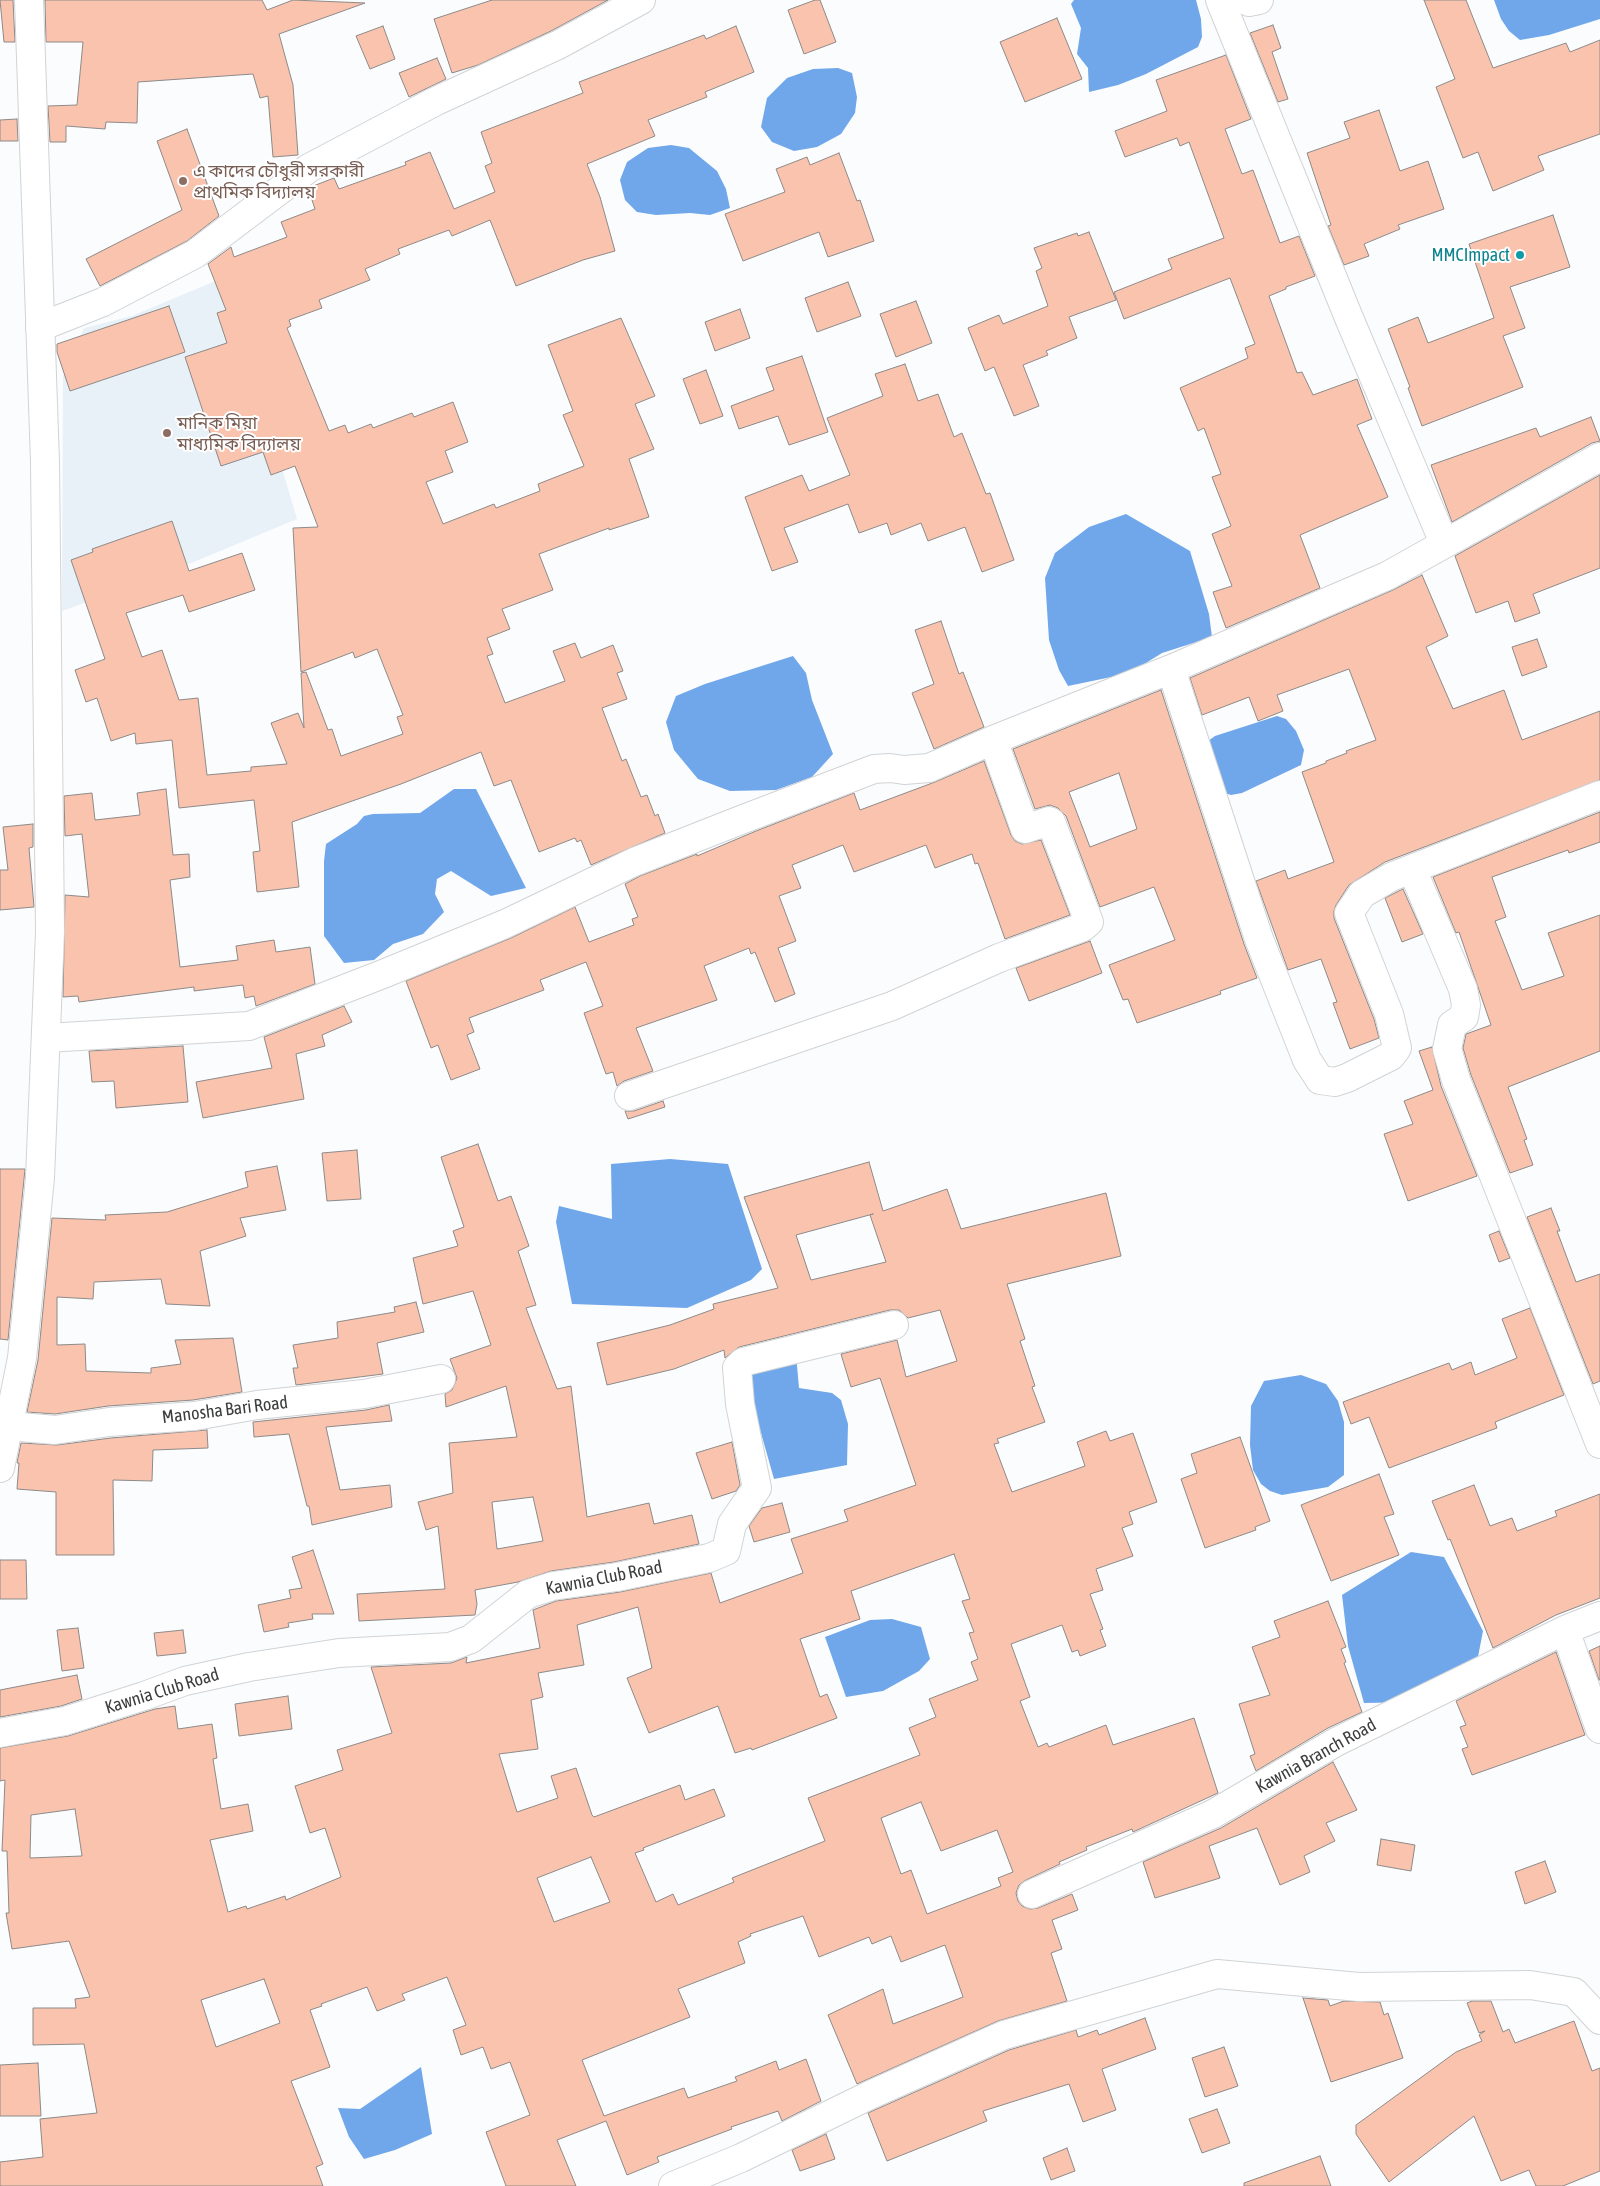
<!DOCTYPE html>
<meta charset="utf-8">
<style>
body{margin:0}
canvas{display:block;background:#fafcfe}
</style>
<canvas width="1600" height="2186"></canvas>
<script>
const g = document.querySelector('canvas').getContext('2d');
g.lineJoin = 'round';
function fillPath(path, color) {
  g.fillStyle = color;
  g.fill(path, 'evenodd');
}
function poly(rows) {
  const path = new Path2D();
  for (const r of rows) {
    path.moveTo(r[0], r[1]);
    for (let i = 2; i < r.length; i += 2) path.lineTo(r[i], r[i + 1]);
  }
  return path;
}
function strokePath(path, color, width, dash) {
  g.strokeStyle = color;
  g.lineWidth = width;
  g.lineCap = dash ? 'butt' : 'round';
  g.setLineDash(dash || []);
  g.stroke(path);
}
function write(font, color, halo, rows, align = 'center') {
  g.font = font + ' "Asap Condensed","Noto Sans Bengali",sans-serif';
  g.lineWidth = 4;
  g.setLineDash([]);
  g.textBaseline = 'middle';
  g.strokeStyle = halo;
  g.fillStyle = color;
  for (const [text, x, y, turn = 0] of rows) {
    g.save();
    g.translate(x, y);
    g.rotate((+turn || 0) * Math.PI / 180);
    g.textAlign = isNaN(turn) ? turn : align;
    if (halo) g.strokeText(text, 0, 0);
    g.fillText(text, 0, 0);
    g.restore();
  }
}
fillPath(poly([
 [225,277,297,519,167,573,62,611,63,376,84,328,132,316]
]), '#e8f0f8');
fillPath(poly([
 [1074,0,1196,0,1201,19,1202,37,1198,47,1146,74,1118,85,1089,92,1088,68,1077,54,1081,28,1071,4],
 [1494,0,1600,0,1600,19,1549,35,1520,40,1509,31,1501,19],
 [838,68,852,73,857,97,855,113,841,134,817,147,794,151,772,142,761,127,767,98,787,78,813,69],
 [671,145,689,148,717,171,726,189,730,208,710,215,690,213,656,215,637,212,625,200,620,180,627,162,648,148],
 [1126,514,1190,551,1209,614,1212,637,1162,653,1141,666,1116,676,1068,686,1059,670,1049,640,1045,578,1055,553,1089,527],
 [793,656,806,673,812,700,833,754,812,777,776,790,730,791,698,779,674,750,666,722,676,696,705,684],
 [1277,716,1286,719,1296,731,1304,750,1301,765,1242,793,1231,795,1221,792,1204,744,1215,736],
 [454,789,476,789,526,888,491,896,451,871,437,879,435,894,444,912,423,934,393,944,374,960,344,963,324,936,324,861,326,844,357,824,364,816,373,814,420,813],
 [670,1159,728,1164,762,1269,751,1280,687,1308,572,1304,556,1222,559,1206,612,1219,611,1164],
 [796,1354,799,1388,832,1393,841,1400,848,1424,847,1465,774,1479,750,1394,746,1363],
 [1301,1375,1326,1384,1338,1401,1344,1422,1344,1475,1328,1487,1282,1495,1270,1491,1261,1484,1253,1470,1250,1445,1251,1406,1264,1381],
 [1411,1552,1444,1557,1483,1631,1476,1667,1416,1702,1364,1703,1348,1646,1342,1595],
 [892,1619,921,1627,930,1659,919,1671,883,1691,846,1697,825,1637,870,1620],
 [421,2067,432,2134,395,2150,364,2159,349,2137,338,2108,360,2109]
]), '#70a7ea');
const building = poly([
 [0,0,13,0,15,42,4,42,0,0],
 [45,0,262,0,267,10,293,0,365,3,279,34,293,85,298,155,273,157,268,96,260,98,253,74,138,82,137,123,106,122,105,129,66,126,66,142,50,142,48,106,77,105,83,42,46,42,45,0],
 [492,0,608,0,551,31,478,65,452,73,434,19,492,0],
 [815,0,820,0,836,42,804,54,788,10,815,0],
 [1424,0,1466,0,1493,68,1566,43,1570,52,1600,40,1600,134,1538,156,1544,170,1493,191,1478,152,1463,158,1436,87,1455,79,1424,0],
 [1057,18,1082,79,1025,102,1000,42,1057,18],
 [1273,25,1281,48,1272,52,1288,99,1278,102,1250,33,1273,25],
 [383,26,395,59,370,69,356,36,383,26],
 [736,26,754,72,705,92,707,97,648,120,655,136,587,164,600,197,615,251,583,260,516,286,490,220,452,236,449,230,398,249,400,254,365,269,370,280,319,300,322,308,289,320,291,326,287,328,329,431,345,425,348,433,371,424,373,428,412,413,414,417,453,402,468,442,445,451,453,472,426,482,443,524,494,504,496,508,540,491,538,484,584,466,563,415,573,411,548,345,621,318,655,396,635,404,654,449,629,459,649,517,609,530,609,528,539,554,553,590,502,609,510,629,487,638,493,654,487,656,505,703,565,681,553,651,575,643,581,658,613,645,623,671,617,673,627,699,602,708,622,761,626,759,641,797,647,795,655,816,658,814,665,833,591,865,581,840,577,842,575,838,539,852,511,780,494,786,481,752,401,784,292,822,299,887,257,892,253,852,260,851,254,800,179,808,172,740,136,744,135,733,111,741,97,698,86,702,75,670,105,659,71,560,93,552,92,549,172,521,189,571,242,553,255,590,189,612,183,595,126,613,142,657,162,650,179,700,198,698,207,775,251,771,251,767,287,764,271,723,298,713,304,728,301,673,306,672,328,730,332,729,341,756,403,734,397,717,403,715,377,649,355,658,353,652,301,672,293,528,318,527,295,466,271,475,263,452,221,466,185,357,227,343,217,313,226,310,208,264,231,247,234,257,287,237,281,222,315,209,308,188,334,178,339,189,406,165,405,162,430,152,454,209,495,192,485,166,492,163,481,132,583,93,579,82,704,35,706,39,736,26],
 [1226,55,1251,119,1225,129,1242,174,1253,170,1280,243,1299,236,1315,276,1286,287,1286,289,1269,296,1297,373,1302,372,1313,395,1357,379,1372,419,1357,425,1388,497,1300,535,1320,588,1226,628,1213,592,1232,586,1212,534,1231,526,1212,477,1221,474,1204,428,1198,431,1180,388,1248,358,1245,348,1255,344,1230,278,1124,319,1114,292,1172,269,1168,259,1224,238,1189,142,1180,146,1177,138,1125,157,1115,131,1167,111,1156,80,1226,55],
 [437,58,446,79,409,97,399,73,437,58],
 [1379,110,1400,171,1428,161,1444,209,1398,225,1400,229,1364,244,1369,256,1344,265,1328,226,1331,225,1307,153,1350,138,1344,122,1379,110],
 [17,119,18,141,0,141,0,120,17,119],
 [187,129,219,216,187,241,100,286,86,259,182,210,157,141,187,129],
 [839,153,857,201,860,200,874,241,828,257,819,232,743,261,725,214,785,192,776,169,807,157,810,165,839,153],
 [1553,215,1570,267,1510,287,1525,328,1503,336,1523,387,1422,426,1408,388,1410,387,1388,329,1418,317,1428,343,1494,318,1469,244,1553,215],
 [1089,232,1116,300,1069,317,1077,338,1046,351,1048,355,1023,365,1039,406,1014,416,994,367,985,371,968,328,999,315,1003,324,1048,306,1036,271,1042,268,1034,248,1077,233,1078,236,1089,232],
 [848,282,861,316,817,332,805,298,848,282],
 [916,301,932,343,896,357,880,314,916,301],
 [169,306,185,352,70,391,57,352,57,344,169,306],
 [740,309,750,338,715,351,705,322,740,309],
 [802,356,828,432,789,445,778,416,739,429,731,406,774,390,766,368,802,356],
 [905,364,918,401,938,394,954,437,962,433,986,494,990,493,1014,560,982,572,965,527,928,541,921,523,891,535,887,523,859,533,848,504,784,528,798,562,772,571,745,497,802,475,809,491,850,475,827,418,883,396,875,374,905,364],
 [706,370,723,416,700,424,683,379,706,370],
 [1591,417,1600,441,1592,443,1452,522,1431,465,1536,428,1540,437,1591,417],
 [1600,475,1600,568,1533,594,1540,613,1515,622,1508,601,1476,613,1455,556,1600,475],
 [1422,575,1448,636,1426,647,1453,709,1504,690,1522,740,1600,711,1600,780,1385,862,1349,885,1336,905,1334,911,1334,918,1374,1019,1379,1038,1350,1049,1333,1003,1337,1002,1321,959,1288,970,1256,881,1285,870,1288,879,1334,862,1302,772,1326,763,1326,761,1347,753,1346,751,1376,740,1349,669,1277,695,1283,711,1258,721,1249,697,1202,715,1190,678,1393,590,1422,575],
 [941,621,959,674,963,672,984,727,934,749,912,693,934,684,915,630,941,621],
 [1537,639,1547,667,1522,676,1512,647,1537,639],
 [1161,690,1244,944,1257,978,1220,991,1221,994,1137,1023,1128,999,1123,1000,1109,965,1175,940,1154,887,1100,907,1066,816,1058,808,1050,805,1035,809,1013,749,1161,690],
 [1119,773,1137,829,1090,847,1069,792,1119,773],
 [984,761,1011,835,1015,841,1022,844,1041,840,1070,915,1005,939,978,863,975,864,972,854,935,868,926,845,854,872,843,845,792,865,801,888,779,896,796,941,778,948,795,994,775,1002,755,952,751,954,749,948,704,966,717,1000,636,1028,653,1071,624,1081,617,1086,613,1072,606,1074,584,1013,603,1006,586,962,540,980,544,990,469,1018,474,1032,467,1035,480,1069,451,1080,438,1045,431,1048,406,981,511,938,575,907,589,942,634,925,632,919,638,917,625,884,640,876,697,854,697,856,756,831,854,793,860,810,935,782,984,761],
 [166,789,173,855,189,854,190,877,170,880,180,967,238,960,236,946,274,940,276,952,310,947,315,984,256,1006,254,996,245,998,243,985,194,991,194,987,79,1002,78,996,63,997,65,895,89,897,82,834,65,836,64,796,92,793,95,820,140,815,137,793,166,789],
 [1600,812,1600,842,1569,853,1568,850,1492,877,1506,917,1495,921,1522,990,1564,976,1548,933,1600,915,1600,1051,1508,1087,1527,1139,1524,1140,1533,1165,1510,1173,1471,1075,1463,1048,1466,1034,1491,1025,1459,932,1456,933,1433,877,1600,812],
 [33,824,33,847,29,848,34,907,0,910,0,870,8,870,3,827,33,824],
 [1403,889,1423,934,1402,942,1385,898,1403,889],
 [1090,941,1102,973,1029,1001,1016,968,1090,941],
 [344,1006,352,1022,322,1035,325,1046,296,1054,304,1099,203,1118,196,1082,272,1068,264,1037,344,1006],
 [183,1046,188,1102,116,1108,114,1081,92,1082,89,1051,183,1046],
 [1432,1047,1441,1086,1477,1176,1408,1201,1384,1134,1413,1124,1404,1101,1433,1090,1419,1051,1432,1047],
 [663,1101,665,1107,628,1119,625,1111,634,1111,663,1101],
 [478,1144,498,1201,511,1196,529,1246,518,1251,536,1305,526,1308,535,1332,557,1389,571,1386,587,1517,649,1503,654,1524,692,1515,699,1544,614,1562,551,1571,518,1582,475,1590,477,1604,475,1615,359,1621,357,1594,445,1589,438,1526,426,1530,418,1502,453,1493,449,1443,517,1437,506,1386,446,1407,445,1394,452,1390,457,1378,450,1359,491,1345,473,1291,423,1304,413,1258,458,1246,453,1231,464,1227,441,1157,478,1144],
 [533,1497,543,1541,497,1549,492,1502,533,1497],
 [357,1150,361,1199,327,1201,322,1153,357,1150],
 [869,1162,883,1211,947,1189,961,1229,1106,1193,1121,1256,1007,1284,1025,1339,1020,1341,1035,1386,1032,1387,1045,1422,997,1439,999,1443,994,1444,1012,1492,1085,1466,1077,1442,1106,1431,1110,1441,1133,1433,1157,1502,1129,1512,1133,1524,1122,1528,1133,1556,1096,1569,1103,1590,1090,1594,1103,1629,1100,1630,1106,1646,1080,1656,1078,1650,1072,1652,1062,1625,1011,1644,1030,1697,1020,1701,1038,1747,1047,1743,1049,1747,1106,1725,1113,1745,1194,1718,1218,1793,1133,1832,1132,1829,1086,1847,1087,1850,1059,1862,1060,1864,1026,1880,1019,1885,1016,1893,1018,1901,1022,1906,1030,1909,1038,1908,1072,1894,1078,1910,1052,1920,1062,1949,1051,1953,1067,2001,998,2021,857,2084,828,2015,883,1989,893,2024,963,1997,945,1945,901,1962,891,1936,872,1944,869,1937,819,1957,803,1916,750,1934,751,1936,738,1942,745,1963,678,1989,690,2017,582,2060,604,2116,684,2088,688,2098,737,2081,735,2077,776,2061,779,2070,806,2059,821,2101,782,2121,778,2111,731,2127,732,2129,657,2157,659,2162,627,2175,606,2121,557,2140,576,2186,506,2186,486,2132,530,2115,510,2062,491,2069,483,2047,461,2055,453,2030,466,2025,447,1977,402,1994,405,2000,377,2011,367,1987,321,2004,322,2006,310,2010,330,2067,291,2081,323,2164,316,2167,323,2186,0,2186,0,2162,43,2157,40,2119,97,2113,84,2044,33,2045,33,2008,76,2008,75,1999,90,1997,69,1941,12,1949,6,1913,9,1913,7,1851,2,1851,5,1780,0,1781,0,1748,68,1736,155,1709,175,1706,178,1729,212,1724,217,1758,213,1759,221,1809,248,1804,253,1831,210,1840,228,1912,246,1906,247,1909,285,1896,286,1900,341,1877,325,1828,310,1833,295,1786,343,1770,337,1750,392,1733,371,1667,451,1663,467,1657,466,1663,540,1648,533,1610,556,1601,620,1592,711,1573,720,1603,803,1573,791,1539,848,1521,844,1510,916,1485,880,1378,851,1387,841,1354,897,1340,906,1377,957,1361,940,1310,908,1318,899,1310,890,1310,739,1347,725,1358,724,1350,674,1369,607,1385,597,1343,670,1325,714,1309,713,1304,778,1288,744,1197,869,1162],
 [873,1214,870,1215,886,1262,811,1280,796,1235,873,1214],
 [954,1554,970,1599,962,1601,974,1632,969,1633,978,1659,971,1662,978,1680,929,1699,936,1717,909,1728,920,1755,808,1798,825,1841,732,1878,734,1882,678,1905,673,1894,656,1902,635,1853,644,1850,643,1848,725,1816,714,1789,685,1800,680,1785,594,1817,592,1815,576,1768,551,1776,558,1798,517,1812,499,1754,538,1749,531,1700,543,1697,538,1673,584,1665,577,1625,638,1607,652,1668,627,1678,649,1733,718,1706,735,1753,751,1748,752,1750,837,1718,827,1694,820,1697,800,1639,860,1619,851,1591,954,1554],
 [921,1802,941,1851,997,1830,1013,1872,998,1878,1001,1886,927,1914,911,1870,901,1874,881,1818,921,1802],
 [75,1809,82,1856,30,1858,31,1815,75,1809],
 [591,1857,610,1902,554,1922,537,1878,591,1857],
 [264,1979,280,2023,216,2047,201,2000,264,1979],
 [277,1166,286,1210,240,1218,246,1236,200,1251,210,1306,166,1304,161,1279,94,1282,93,1299,57,1297,57,1345,85,1344,86,1371,151,1373,151,1368,181,1364,175,1340,233,1338,242,1392,193,1400,108,1406,55,1414,27,1412,38,1360,52,1218,106,1220,105,1215,167,1212,248,1187,245,1172,277,1166],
 [0,1169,25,1169,8,1340,0,1339,0,1169],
 [1551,1208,1560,1231,1557,1231,1576,1282,1600,1274,1600,1381,1593,1384,1527,1217,1551,1208],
 [1499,1231,1510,1258,1499,1262,1489,1235,1499,1231],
 [416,1302,424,1332,377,1343,383,1374,296,1385,293,1368,298,1368,293,1345,338,1338,337,1322,395,1312,394,1307,416,1302],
 [1530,1308,1564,1395,1495,1422,1497,1428,1389,1468,1369,1417,1351,1424,1343,1402,1449,1363,1452,1370,1471,1362,1475,1375,1517,1358,1502,1319,1530,1308],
 [389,1405,392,1421,326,1427,340,1490,390,1485,392,1507,312,1525,309,1506,307,1506,289,1434,254,1437,253,1422,366,1410,389,1405],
 [207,1430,208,1448,153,1450,152,1481,113,1480,114,1555,56,1555,56,1492,17,1489,19,1463,17,1463,21,1443,57,1445,111,1438,207,1430],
 [1240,1437,1270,1521,1255,1527,1256,1530,1205,1548,1181,1479,1197,1473,1191,1454,1240,1437],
 [732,1442,740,1485,736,1491,712,1499,696,1453,732,1442],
 [1379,1474,1394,1514,1384,1517,1399,1555,1331,1581,1301,1505,1379,1474],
 [1474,1485,1490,1526,1512,1518,1517,1531,1557,1516,1555,1511,1600,1494,1600,1598,1556,1615,1493,1648,1450,1539,1448,1540,1432,1501,1474,1485],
 [782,1503,790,1532,754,1542,749,1526,762,1508,782,1503],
 [313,1550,334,1614,312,1614,313,1619,288,1623,289,1627,264,1632,258,1605,291,1598,289,1590,302,1588,292,1557,313,1550],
 [0,1560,26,1560,27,1599,0,1599,0,1560],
 [1328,1601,1346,1647,1341,1649,1346,1662,1344,1663,1362,1712,1328,1728,1256,1771,1250,1756,1255,1754,1239,1704,1270,1695,1252,1647,1280,1637,1274,1621,1328,1601],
 [78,1628,84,1668,62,1671,57,1630,78,1628],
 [183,1630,186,1653,157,1656,154,1633,183,1630],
 [1600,1646,1600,1680,1599,1680,1589,1651,1600,1646],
 [1556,1652,1585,1735,1472,1775,1462,1749,1468,1747,1460,1727,1466,1725,1456,1701,1556,1652],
 [77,1675,82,1699,61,1706,0,1717,0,1690,77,1675],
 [288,1696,292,1729,239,1736,235,1704,288,1696],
 [1333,1762,1357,1810,1326,1823,1335,1841,1304,1856,1310,1872,1280,1885,1257,1828,1209,1846,1220,1878,1155,1898,1143,1862,1221,1828,1333,1762],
 [1381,1839,1415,1845,1411,1871,1377,1865,1381,1839],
 [1545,1861,1556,1892,1525,1904,1515,1872,1545,1861],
 [1303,1998,1328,2000,1330,2006,1344,2001,1380,2002,1384,2015,1388,2013,1403,2058,1331,2082,1303,1998],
 [1472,2001,1491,2001,1503,2032,1509,2029,1515,2043,1574,2021,1592,2071,1600,2068,1600,2171,1563,2186,1536,2186,1529,2170,1501,2181,1474,2116,1389,2182,1356,2134,1356,2125,1456,2052,1482,2041,1479,2035,1485,2031,1479,2033,1467,2003,1472,2001],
 [1145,2018,1156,2049,1102,2069,1116,2110,1083,2122,1069,2084,983,2111,987,2121,887,2161,868,2113,1009,2050,1076,2030,1078,2037,1097,2030,1099,2035,1145,2018],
 [1224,2047,1238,2086,1205,2097,1192,2058,1224,2047],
 [38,2063,41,2116,0,2116,0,2065,38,2063],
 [1217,2109,1230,2143,1202,2153,1189,2119,1217,2109],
 [826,2134,835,2159,800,2171,792,2150,826,2134],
 [1067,2148,1075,2171,1051,2180,1043,2158,1067,2148],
 [1320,2156,1331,2186,1244,2186,1244,2183,1320,2156]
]);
fillPath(building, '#f9c3ae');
strokePath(building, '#8d8a89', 1);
const minor = poly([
 [1220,0,1349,318,1444,543],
 [1246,0,1249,2,1259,0],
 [40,327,103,302,195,254,309,168,436,101,558,45,641,0],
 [1171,669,1259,939,1307,1060,1320,1080,1335,1082,1347,1078,1391,1056,1397,1048,1389,1014,1349,913,1362,894,1391,877,1600,795],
 [1412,869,1463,989,1466,1005,1464,1017,1452,1025,1447,1049,1456,1080,1600,1444],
 [46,1038,249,1026,383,974,505,924,634,862,746,818,874,769,890,768,904,770,929,768,993,740,1171,669,1387,576,1600,457],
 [629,1096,892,1006,999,958,1083,927,1089,922,1051,822,1049,821,1025,829,993,740],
 [8,1426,55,1430,109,1422,195,1416,257,1405,364,1394,441,1379],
 [1565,1630,1600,1729],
 [0,1733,65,1721,144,1696,185,1681,249,1667,339,1653,450,1647,471,1639,528,1594,553,1586,617,1577,709,1558,726,1551,732,1524,757,1488,740,1404,737,1368,743,1362,894,1325],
 [1032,1894,1213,1814,1336,1742,1565,1630,1600,1616],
 [673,2186,741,2158,870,2095,1004,2035,1217,1974,1359,1987,1530,1985,1574,1992,1600,2020]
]);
const tertiary = poly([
 [0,1468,22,1358,40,1178,50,932,45,462,29,0]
]);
strokePath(minor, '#d1d3d5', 30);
strokePath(tertiary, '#d1d3d5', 30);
strokePath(minor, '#fff', 28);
strokePath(tertiary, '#fff', 28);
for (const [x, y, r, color] of [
 [183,181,5,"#8d6e63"],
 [1520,255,5,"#0f9aa8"],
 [167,433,5,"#8d6e63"]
]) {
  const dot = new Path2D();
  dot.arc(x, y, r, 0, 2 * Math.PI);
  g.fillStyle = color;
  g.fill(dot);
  strokePath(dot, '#fff', 2);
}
write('18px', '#785e54', '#fff', [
 ["এ কাদের চৌধুরী সরকারী",193,171],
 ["প্রাথমিক বিদ্যালয়",193,192],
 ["মানিক মিয়া",177,423],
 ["মাধ্যমিক বিদ্যালয়",177,444]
], 'left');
write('18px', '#0d838f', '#fff', [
 ["MMCImpact",1510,255]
], 'right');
write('18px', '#3c3d3e', '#fff', [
 ["Manosha Bari Road",225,1410,-7],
 ["Kawnia Club Road",604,1578,-11],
 ["Kawnia Club Road",162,1691,-17],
 ["Kawnia Branch Road",1316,1756,-29]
]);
</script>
